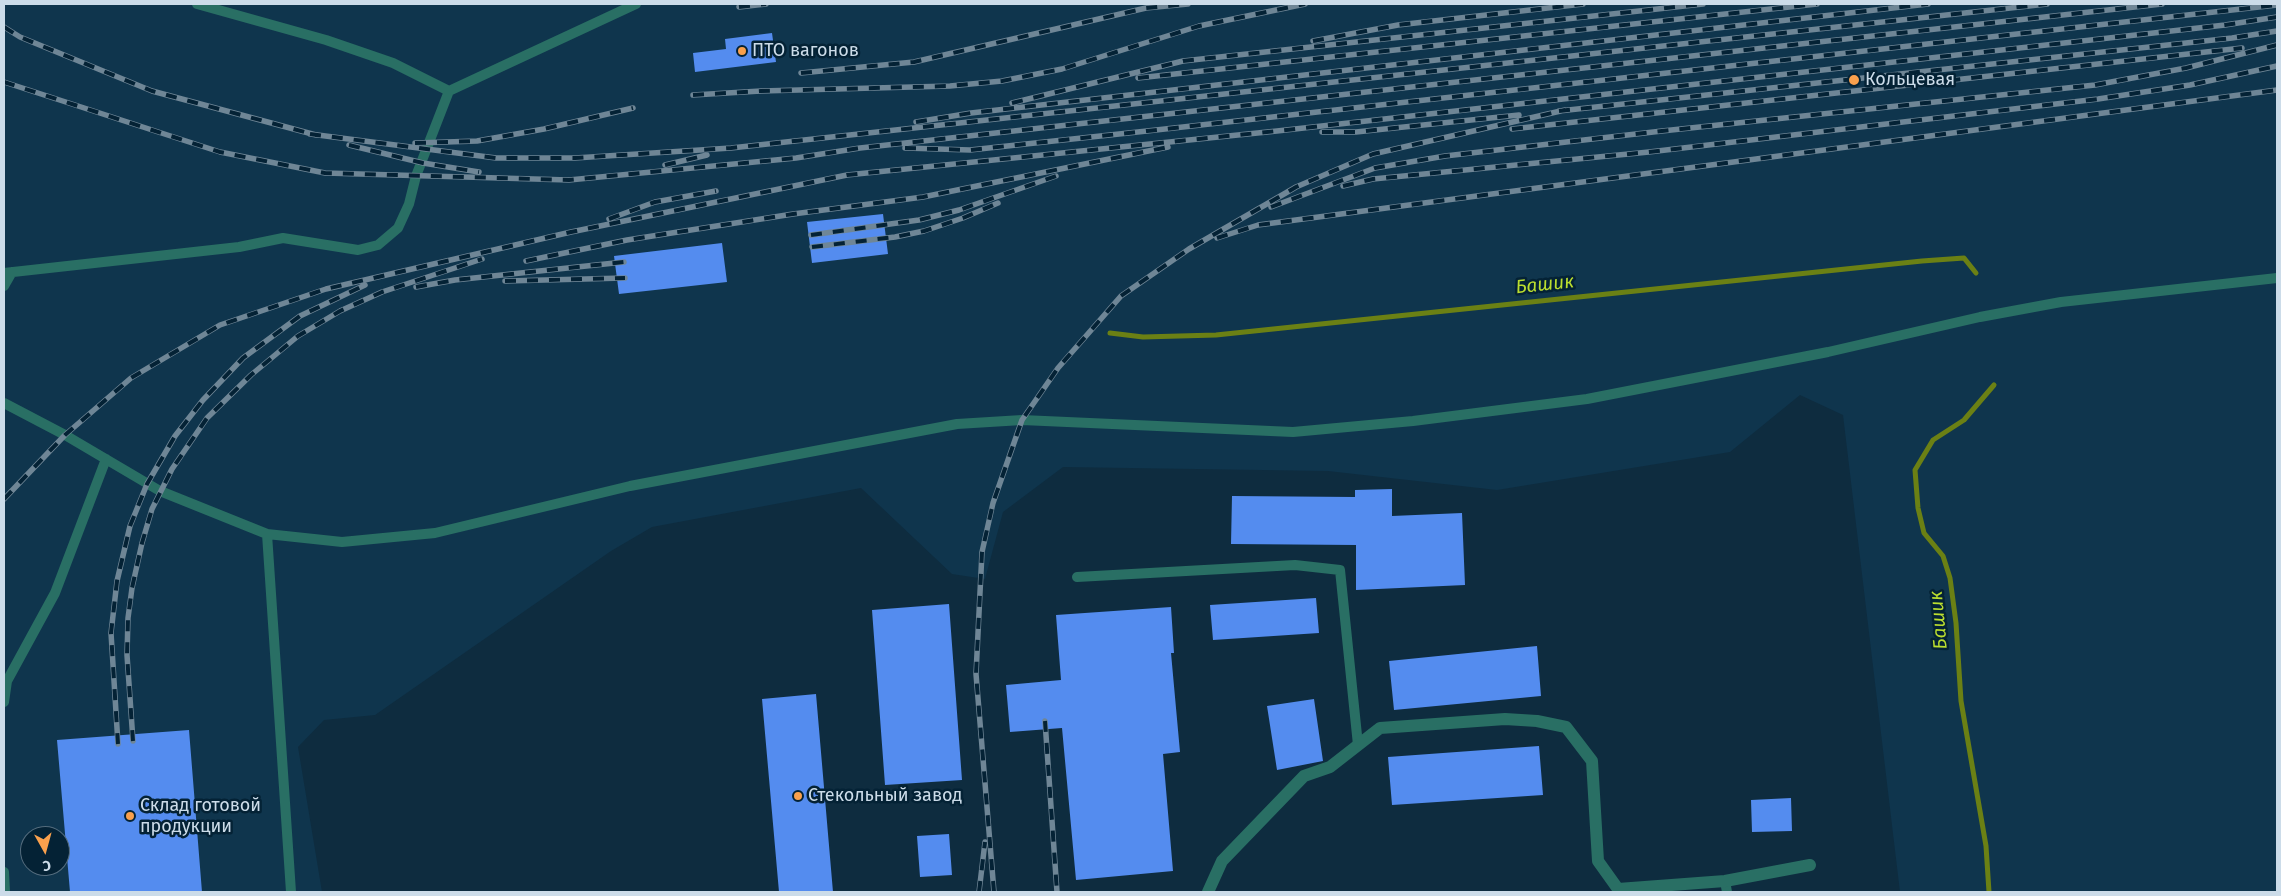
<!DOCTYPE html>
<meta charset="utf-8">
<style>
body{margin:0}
#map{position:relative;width:2281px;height:896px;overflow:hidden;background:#0e2c3f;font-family:"Fira Sans",sans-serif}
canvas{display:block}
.frame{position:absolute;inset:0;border:5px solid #ccdce9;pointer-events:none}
.north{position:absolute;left:20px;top:826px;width:50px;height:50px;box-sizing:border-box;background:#042235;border:1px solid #546c7d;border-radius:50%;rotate:173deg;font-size:14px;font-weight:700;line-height:20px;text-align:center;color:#ccdce9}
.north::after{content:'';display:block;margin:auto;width:18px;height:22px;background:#f9a04d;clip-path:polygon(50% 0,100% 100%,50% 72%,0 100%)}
</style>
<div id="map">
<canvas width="2281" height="896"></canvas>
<div class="frame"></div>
<div class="north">С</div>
</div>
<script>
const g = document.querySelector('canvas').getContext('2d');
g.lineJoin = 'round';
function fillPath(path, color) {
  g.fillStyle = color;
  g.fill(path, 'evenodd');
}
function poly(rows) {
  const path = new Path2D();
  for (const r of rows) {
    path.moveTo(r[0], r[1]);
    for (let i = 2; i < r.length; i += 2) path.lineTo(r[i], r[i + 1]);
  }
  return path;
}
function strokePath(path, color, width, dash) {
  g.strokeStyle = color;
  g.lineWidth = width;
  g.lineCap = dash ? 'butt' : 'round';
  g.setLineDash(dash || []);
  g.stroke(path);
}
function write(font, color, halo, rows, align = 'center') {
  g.font = font + ' "Fira Sans",sans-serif';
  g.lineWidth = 5;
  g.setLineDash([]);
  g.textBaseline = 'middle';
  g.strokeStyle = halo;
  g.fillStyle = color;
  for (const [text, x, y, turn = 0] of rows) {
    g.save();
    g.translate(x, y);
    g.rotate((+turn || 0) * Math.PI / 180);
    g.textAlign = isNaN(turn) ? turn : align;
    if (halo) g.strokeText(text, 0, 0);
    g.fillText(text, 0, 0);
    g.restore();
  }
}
fillPath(poly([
 [4,4,2277,4,2277,892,1900,892,1843,415,1800,395,1730,452,1497,490,1328,471,1063,467,1003,512,985,579,952,574,861,488,652,527,611,551,375,715,324,720,298,747,322,892,4,892],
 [30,836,60,836,60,866,30,866]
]), '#0f354d');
strokePath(poly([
 [1110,333,1143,337,1216,335,1922,261,1964,258,1976,273],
 [1989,892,1986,846,1961,701,1956,623,1950,578,1943,556,1924,533,1918,508,1915,470,1933,440,1964,420,1994,385]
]), '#6b8014', 5);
fillPath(poly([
 [772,33,776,62,695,72,693,53,726,49,725,39],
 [883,214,888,254,812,263,807,222],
 [722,243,727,282,619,294,614,256],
 [1392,489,1392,516,1462,513,1465,585,1356,590,1356,545,1231,544,1232,496,1355,497,1355,490],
 [1316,598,1319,633,1213,640,1210,605],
 [949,604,962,780,885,785,872,610],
 [1171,607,1174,653,1171,653,1180,752,1163,754,1173,871,1076,880,1062,728,1010,732,1006,685,1061,680,1056,615],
 [1537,646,1541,696,1394,710,1389,661],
 [816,694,833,892,779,892,762,699],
 [1314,699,1323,761,1277,770,1267,706],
 [189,730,202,892,70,892,57,740],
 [1539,746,1543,795,1392,805,1388,757],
 [1791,798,1792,831,1752,832,1751,800],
 [949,834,952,875,920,877,917,836]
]), '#548cef');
strokePath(poly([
 [197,4,326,40,393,63,449,91],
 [4,273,239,247,283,238,358,250,378,245,398,228,409,204,416,176,449,91,636,4],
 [4,286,12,272],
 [4,403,65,435,160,491,267,534,342,542,435,533,630,486,957,424,1022,420,1293,432,1413,421,1587,399,1828,352,1980,317,2061,302,2277,278],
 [267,534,291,892],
 [1077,577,1295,565,1340,570,1358,745],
 [4,702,7,681,55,593,106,459],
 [4,872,5,892],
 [1725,881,1727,892]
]), '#296f64', 10);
strokePath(poly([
 [1208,892,1222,861,1304,776,1330,767,1380,728,1505,719,1537,721,1566,727,1592,761,1598,861,1618,889,1725,881,1810,865]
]), '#296f64', 12);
const rail = poly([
 [739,7,766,4],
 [4,27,20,37,152,91,316,135],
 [1313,41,1398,25,1583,4],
 [801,73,914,62,1146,8,1188,4],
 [1138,78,1817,4],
 [4,82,220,152,325,173,569,180,796,158,860,148,2162,4],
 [693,95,761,91,950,86,1002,81,1062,69,1199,26,1305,4],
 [1012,103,1183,61,1703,4],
 [1559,111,2232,38,2277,31],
 [916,122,971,113,1928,4],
 [1512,129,2242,48],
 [1322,132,1356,132,1519,115],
 [310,134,496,158,575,158,731,148,2047,4],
 [415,143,477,141,544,129,633,108],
 [349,145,423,163,479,172],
 [905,148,970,150,1147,131,2277,5],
 [665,165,707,155],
 [1343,186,1373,179,1649,152,2098,99,2190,85,2277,66],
 [1271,207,1375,168,1445,156,1662,131,2095,85,2186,68,2277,45],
 [609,219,655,202,716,191],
 [811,235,919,220,959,210,1056,176],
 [1217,238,1258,225,2277,90],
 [812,247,895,237,924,231,963,218,998,203],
 [526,261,627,240,793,214,923,197,1168,147],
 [505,281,625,278],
 [416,287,455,280,624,262],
 [4,499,65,435,131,378,220,325,326,289,571,232,847,175,1277,131,2225,25,2277,17],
 [1045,721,1057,892],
 [133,741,127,655,128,618,132,588,142,543,152,509,172,469,207,418,251,375,298,336,340,311,382,292,482,259],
 [118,744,111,633,117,581,130,526,147,484,175,436,203,400,243,358,300,316,365,285],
 [979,892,985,842],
 [994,892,976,674,982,552,993,503,1022,420,1058,368,1121,296,1189,249,1296,187,1373,154,1565,110]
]);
strokePath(rail, '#6f8696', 5.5);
strokePath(rail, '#042235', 4, [11]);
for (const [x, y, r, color] of [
 [742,51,5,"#f9a04d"],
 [1854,80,6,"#f9a04d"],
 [798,796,5,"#f9a04d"],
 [130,816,5,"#f9a04d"]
]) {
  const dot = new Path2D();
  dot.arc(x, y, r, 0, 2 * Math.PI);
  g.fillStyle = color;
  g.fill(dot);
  strokePath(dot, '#042235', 2);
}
write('18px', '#ccdce9', '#042235', [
 ["ПТО вагонов",752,51],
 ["Кольцевая",1865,80],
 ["Стекольный завод",808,796],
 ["Склад готовой",140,806],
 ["продукции",140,827]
], 'left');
write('italic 19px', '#bbde2f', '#042235', [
 ["Башик",1545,285,-6],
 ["Башик",1939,620,-95]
]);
</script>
